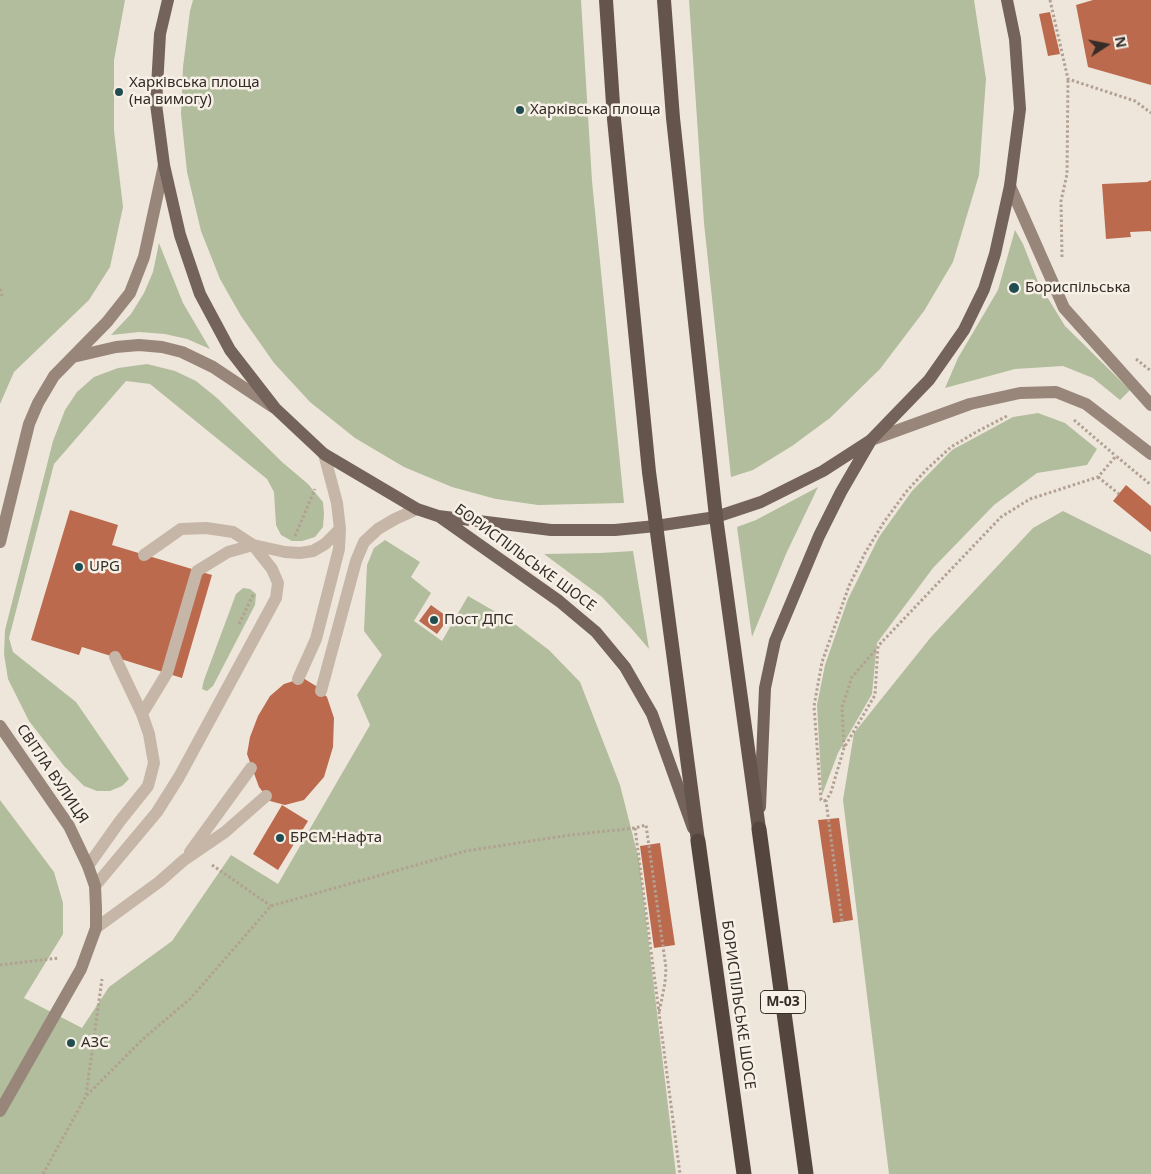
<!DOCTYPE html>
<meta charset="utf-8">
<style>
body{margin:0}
#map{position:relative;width:1151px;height:1174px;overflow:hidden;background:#efe6db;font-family:"Noto Sans",sans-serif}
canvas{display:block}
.north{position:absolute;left:1081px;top:20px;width:50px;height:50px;-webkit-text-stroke:4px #f7f0e7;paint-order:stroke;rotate:79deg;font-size:14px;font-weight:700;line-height:20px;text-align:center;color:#332c27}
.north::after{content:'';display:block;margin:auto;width:18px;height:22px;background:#332c27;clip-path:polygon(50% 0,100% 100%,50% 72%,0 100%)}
</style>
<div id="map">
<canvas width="1151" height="1174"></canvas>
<div class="north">N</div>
</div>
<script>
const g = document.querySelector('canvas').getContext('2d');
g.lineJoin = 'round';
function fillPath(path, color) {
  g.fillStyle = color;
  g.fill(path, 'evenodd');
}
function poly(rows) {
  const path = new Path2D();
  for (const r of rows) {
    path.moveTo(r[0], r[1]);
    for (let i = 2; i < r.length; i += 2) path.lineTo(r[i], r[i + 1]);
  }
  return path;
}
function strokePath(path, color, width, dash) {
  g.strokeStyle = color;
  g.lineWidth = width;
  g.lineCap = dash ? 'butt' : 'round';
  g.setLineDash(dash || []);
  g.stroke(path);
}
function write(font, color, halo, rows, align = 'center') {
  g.font = font + ' "Noto Sans",sans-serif';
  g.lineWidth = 5;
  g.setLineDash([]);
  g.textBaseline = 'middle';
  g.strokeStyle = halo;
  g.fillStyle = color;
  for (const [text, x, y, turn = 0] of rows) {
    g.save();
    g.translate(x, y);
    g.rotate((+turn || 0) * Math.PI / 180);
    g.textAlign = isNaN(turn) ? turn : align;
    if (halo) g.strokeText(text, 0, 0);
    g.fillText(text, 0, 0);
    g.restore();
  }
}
fillPath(poly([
 [0,0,125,0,114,60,114,131,123,207,110,267,89,300,14,372,0,404],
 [193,0,581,0,592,181,624,503,538,505,496,499,452,487,404,467,355,438,310,402,274,363,241,316,220,279,201,231,187,172,181,114,183,67,190,11],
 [689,0,974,0,986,79,979,175,953,262,924,311,880,369,830,418,792,446,753,470,731,477,704,223],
 [1015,230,1023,244,1038,282,1065,326,1130,390,1120,400,1093,378,1063,366,1015,369,945,388,958,358,998,290],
 [159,243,183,303,210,349,187,339,165,334,139,332,111,335,131,314,144,293,153,272],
 [147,364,175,371,196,381,217,398,282,462,308,484,323,502,324,514,323,527,315,537,302,541,292,541,281,535,276,525,274,492,267,479,150,384,126,381,54,464,9,638,13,652,76,702,129,779,122,786,110,791,97,791,84,786,64,766,29,721,8,679,4,654,5,630,53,441,65,410,77,392,94,377,118,368],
 [1038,413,1065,423,1097,449,1087,465,1037,473,994,505,933,568,877,643,872,694,838,753,822,795,817,705,825,665,848,599,879,537,912,491,952,450,1013,417],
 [818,487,786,554,752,637,737,527,756,520],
 [1063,511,1151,555,1151,1174,889,1174,843,800,854,733,931,637,1033,528],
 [385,540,420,562,411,577,431,593,414,621,442,641,468,596,508,619,549,650,580,682,620,785,639,860,676,1174,0,1174,0,800,54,872,63,903,63,934,24,998,82,1028,109,987,172,941,231,855,278,884,370,725,357,695,382,655,364,631,367,565,374,548],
 [633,551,649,649,631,628,602,597,544,554,600,553],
 [243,588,250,589,256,594,255,605,213,686,207,691,202,689,204,680,236,594]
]), '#b1bd9c');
fillPath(poly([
 [1093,0,1151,0,1151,85,1088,67,1076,5],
 [1050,12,1060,54,1048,56,1039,14],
 [1151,180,1151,232,1150,231,1130,232,1131,237,1106,239,1102,184,1147,182],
 [1126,485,1151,506,1151,532,1113,501],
 [70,510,118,525,112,545,212,575,182,678,82,647,79,655,31,640],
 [431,605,449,618,437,634,419,621],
 [303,678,316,686,327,697,334,718,333,747,324,777,304,800,285,805,270,801,266,796,259,787,247,754,250,737,258,716,270,696,284,684],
 [282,805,308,821,278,870,253,854],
 [839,818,853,920,833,923,818,820],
 [660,843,675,945,654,948,640,846]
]), '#bb6a4d');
strokePath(poly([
 [1050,0,1068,79,1135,101,1151,113],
 [1062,257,1061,201,1067,174,1068,79],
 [0,289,2,296],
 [1136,359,1151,371],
 [1074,420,1116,456],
 [1098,477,1119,494],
 [295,536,315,489],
 [239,624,254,593],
 [844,747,842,707,852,677,878,647],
 [826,801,821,800,814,706,822,662,849,586,865,553,884,522,906,492,927,469,951,447,978,431,1009,415],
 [635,828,680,1174],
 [212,865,271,906],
 [842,921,826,801,831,792,844,748,875,695,878,646,1001,517,1030,499,1098,477,1116,456,1151,485],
 [0,965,59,958],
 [86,1095,102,979],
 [43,1174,86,1096,143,1039,190,999,271,906,466,851,570,835,635,828,646,825,666,968,665,983,659,1013]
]), '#b2a192', 3, [2.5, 2.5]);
strokePath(poly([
 [298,679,316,639,339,549,340,529,337,503,324,454],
 [321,691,356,561,364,542,378,529,395,519,417,509],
 [142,714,167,673,197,571,228,552,253,545,285,552,300,553,313,551,325,544,340,529],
 [190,852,251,768],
 [88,866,120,821,148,786,154,763,149,734,142,714,115,657],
 [95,886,157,812,179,777,276,598,278,583,272,569,253,545,233,532,206,528,181,529,144,555],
 [96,928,159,882,184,860,225,832,266,796]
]), '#c6b6a8', 12);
strokePath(poly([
 [1010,186,1064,308,1151,405],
 [73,357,116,347,139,345,162,347,182,352,213,367,273,407],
 [871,440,970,404,1020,393,1056,392,1086,404,1151,454],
 [0,542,29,424,38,403,54,376,107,322,130,293,144,257,164,165],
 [0,726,69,826,88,866,95,886,96,908,96,928,81,969,0,1111]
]), '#99867a', 12);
strokePath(poly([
 [168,0,160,34,156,104,164,165,180,235,200,294,230,350,275,408,324,454,417,509,438,516,551,530,615,530,656,526,716,517,761,502,823,471,871,440,929,380,964,330,984,289,995,254,1010,186,1020,109,1015,39,1007,0],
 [440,517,559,601,596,632,625,667,652,714,693,828],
 [760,807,765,688,775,641,819,536,841,492,870,442]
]), '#74635a', 12);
strokePath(poly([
 [606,0,614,119,649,472,698,841],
 [664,0,673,118,716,517,759,829]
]), '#64544c', 14);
strokePath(poly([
 [759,829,806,1174],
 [698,841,744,1174]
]), '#54463f', 15);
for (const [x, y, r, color] of [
 [119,92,5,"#214d51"],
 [520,110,5,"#214d51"],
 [1014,288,6,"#214d51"],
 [79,567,5,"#214d51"],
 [434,620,5,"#214d51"],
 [280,838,5,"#214d51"],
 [71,1043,5,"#214d51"]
]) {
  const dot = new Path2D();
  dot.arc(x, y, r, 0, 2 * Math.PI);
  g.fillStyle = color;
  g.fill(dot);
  strokePath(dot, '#f7f0e7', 2);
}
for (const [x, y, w] of [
 [783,1002,45]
]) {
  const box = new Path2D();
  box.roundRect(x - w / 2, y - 11.5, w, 23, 4);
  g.fillStyle = '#f7f0e7';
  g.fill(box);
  strokePath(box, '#332c27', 1);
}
write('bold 14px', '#332c27', null, [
 ["М-03",783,1002]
]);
write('15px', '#332c27', '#f7f0e7', [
 ["Харківська площа",129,83],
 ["(на вимогу)",129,100],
 ["Харківська площа",530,110],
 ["Бориспільська",1025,288],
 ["UPG",89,567],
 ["Пост ДПС",444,620],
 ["БРСМ-Нафта",290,838],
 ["АЗС",81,1043]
], 'left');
write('15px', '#332c27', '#f7f0e7', [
 ["БОРИСПІЛЬСЬКЕ ШОСЕ",525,558,36],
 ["СВІТЛА ВУЛИЦЯ",52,774,56],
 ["БОРИСПІЛЬСЬКЕ ШОСЕ",738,1005,82]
]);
</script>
